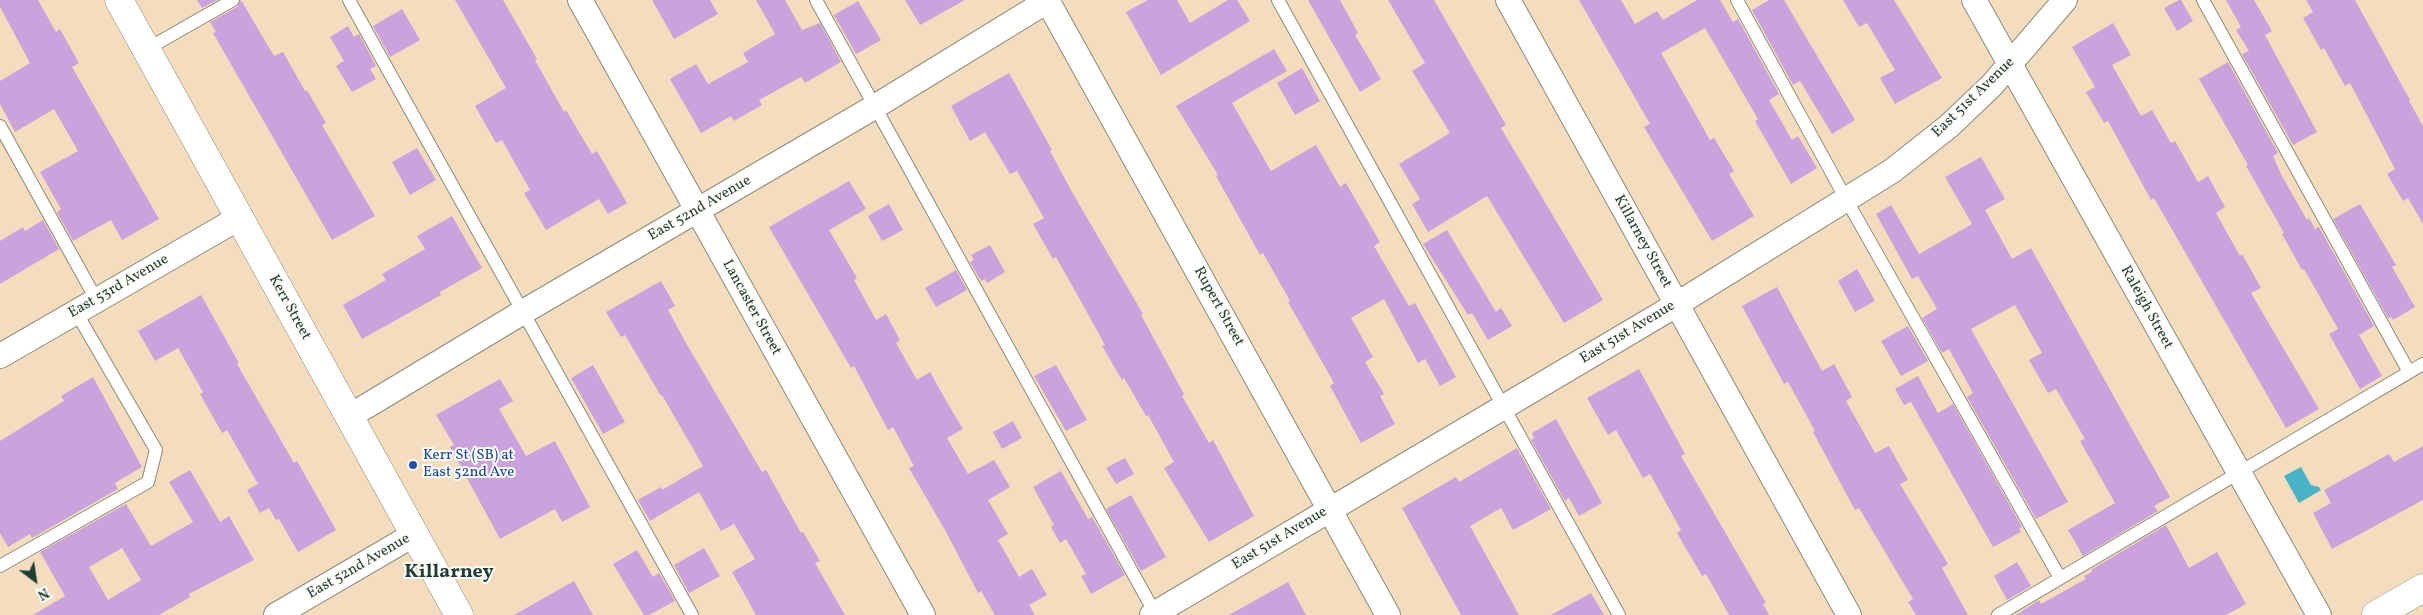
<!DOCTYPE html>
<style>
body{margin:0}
#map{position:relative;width:2423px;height:615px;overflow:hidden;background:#f4dcbe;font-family:Vollkorn,serif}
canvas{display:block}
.north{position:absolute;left:10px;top:555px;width:50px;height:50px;-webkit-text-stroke:4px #fdfcf7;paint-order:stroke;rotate:149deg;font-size:14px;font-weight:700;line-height:20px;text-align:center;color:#1f3d34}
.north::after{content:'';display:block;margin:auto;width:18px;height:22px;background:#1f3d34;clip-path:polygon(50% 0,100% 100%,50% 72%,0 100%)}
</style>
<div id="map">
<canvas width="2423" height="615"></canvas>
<div class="north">N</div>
</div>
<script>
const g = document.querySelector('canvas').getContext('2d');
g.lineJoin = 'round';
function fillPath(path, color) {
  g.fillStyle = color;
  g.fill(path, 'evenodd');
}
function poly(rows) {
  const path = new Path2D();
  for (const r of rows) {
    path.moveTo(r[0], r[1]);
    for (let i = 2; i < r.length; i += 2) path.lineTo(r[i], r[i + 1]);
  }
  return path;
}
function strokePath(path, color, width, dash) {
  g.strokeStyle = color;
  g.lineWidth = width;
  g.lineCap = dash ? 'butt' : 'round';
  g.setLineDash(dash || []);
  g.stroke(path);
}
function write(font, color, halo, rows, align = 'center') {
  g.font = font + ' Vollkorn,serif';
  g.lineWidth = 4;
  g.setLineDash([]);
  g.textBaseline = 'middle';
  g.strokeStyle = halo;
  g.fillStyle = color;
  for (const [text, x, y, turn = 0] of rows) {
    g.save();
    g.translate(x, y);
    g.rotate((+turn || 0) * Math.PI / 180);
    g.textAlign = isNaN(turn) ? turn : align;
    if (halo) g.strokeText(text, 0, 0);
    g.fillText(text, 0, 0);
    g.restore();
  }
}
fillPath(poly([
 [2301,467,2311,485,2319,487,2321,490,2299,503,2284,476]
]), '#48b3c6');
fillPath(poly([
 [0,0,38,0,56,32,60,29,79,63,72,67,159,219,122,240,111,220,73,241,57,212,61,209,40,172,78,151,54,109,15,132,0,104,0,81,30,63,0,7],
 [197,0,217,0,202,8],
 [241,0,274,56,283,52,305,91,307,90,326,123,322,125,375,216,332,240,213,33,216,32,210,22,237,7],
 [455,0,503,0,537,59,535,60,564,112,566,110,592,154,597,151,627,203,608,214,599,199,546,230,524,193,530,190,502,140,496,143,475,106,506,88],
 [652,0,710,0,718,14,674,39],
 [756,0,785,0,802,30,820,23,841,62,805,83,801,77,759,100,762,105,734,121,731,116,701,133,670,79,696,64,708,84,748,62,743,53,775,34],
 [905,0,965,0,920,25],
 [1148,0,1177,0,1190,23,1228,0,1237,0,1250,21,1161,75,1126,12],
 [1308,0,1340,0,1358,33,1355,35,1381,79,1360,92],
 [1388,0,1434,0,1506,125,1501,128,1603,300,1564,323,1487,196,1428,232,1412,204,1420,199,1399,164,1450,133,1412,71,1425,63],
 [1579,0,1621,0,1635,24,1657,11,1663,20,1697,0,1720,0,1733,22,1738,19,1779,94,1769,100,1792,140,1798,136,1817,168,1791,184,1755,121,1758,119,1705,28,1661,53,1710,140,1714,138,1734,171,1729,174,1754,216,1712,241,1644,127,1650,124],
 [1769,0,1784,0,1855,120,1832,134,1800,81,1793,85,1752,10],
 [1843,0,1894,0,1942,78,1895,104,1880,78,1895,70,1867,23,1859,27],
 [2179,0,2181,0,2193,21,2177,31,2164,8],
 [2226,0,2254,0,2272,31,2265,35,2317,132,2293,145,2242,54,2249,51,2236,30,2241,27],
 [2306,0,2355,0,2410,100,2409,101,2423,126,2423,224,2408,198,2403,201,2387,174,2395,169,2350,83,2345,86,2324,48,2321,50,2303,18,2313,12],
 [858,1,881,40,856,54,834,15],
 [402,9,420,40,390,57,373,26],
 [2113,23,2131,55,2112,65,2141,116,2152,110,2171,143,2175,141,2198,182,2208,176,2225,207,2216,213,2240,256,2242,254,2261,288,2251,293,2319,409,2286,428,2154,198,2151,200,2108,121,2104,123,2086,92,2095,87,2072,47],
 [348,26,354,37,359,34,376,66,370,69,376,79,352,92,336,66,344,61,330,37],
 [1274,49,1287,71,1232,103,1271,171,1316,145,1340,187,1346,183,1380,242,1374,246,1409,306,1415,303,1456,377,1440,386,1425,359,1418,363,1384,299,1351,318,1373,357,1365,362,1384,394,1380,396,1395,424,1361,443,1330,386,1334,383,1288,302,1290,301,1263,253,1260,255,1216,176,1218,175,1176,106],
 [2228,62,2278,153,2273,156,2282,176,2307,220,2309,218,2315,229,2319,227,2374,326,2359,335,2382,376,2360,389,2329,334,2338,329,2304,269,2302,270,2282,234,2284,233,2246,166,2248,165,2199,79],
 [1302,68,1320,101,1295,115,1277,83],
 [1009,73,1052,150,1050,151,1072,192,1143,314,1141,315,1184,394,1182,396,1209,443,1213,440,1254,516,1209,542,1164,468,1174,462,1148,415,1146,416,1124,378,1122,380,1102,346,1105,345,1084,307,1056,257,1053,259,1033,224,1044,218,1017,171,1010,174,985,132,970,141,951,106],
 [417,148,436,180,410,195,392,162],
 [1981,157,2005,199,1985,210,2012,259,2031,248,2170,497,2154,506,2158,511,2083,556,2068,530,2115,503,2080,441,2085,439,2056,389,2048,393,2029,360,2042,353,2015,305,1971,329,2068,502,2036,519,1967,397,1973,393,1949,349,1942,353,1922,318,1937,309,1918,276,1912,279,1876,214,1891,205,1919,254,1972,224,1945,177],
 [849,181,866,209,829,230,857,278,854,280,876,320,886,314,900,340,896,343,917,380,930,372,948,404,963,429,947,438,968,474,994,460,1010,487,988,500,1008,534,998,540,1019,577,1032,569,1047,595,1029,605,1035,615,995,615,981,591,978,593,945,530,909,468,914,466,893,427,888,430,854,366,851,368,769,227],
 [889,204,903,230,882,241,868,216],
 [2360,204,2396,265,2392,267,2415,307,2393,320,2391,317,2388,318,2333,219],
 [452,216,482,268,440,292,441,295,362,339,343,305,386,280,382,274,425,249,417,236],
 [43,220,59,249,0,284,0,241,23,227,25,231],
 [1447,230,1496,312,1501,308,1512,326,1488,340,1472,313,1468,315,1423,244],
 [990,245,1005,272,987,283,985,279,981,281,970,262,974,260,971,255],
 [1857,269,1875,301,1855,312,1838,281],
 [956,270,967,290,936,307,925,288],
 [661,281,675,306,668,310,686,343,762,472,766,470,801,533,803,532,820,561,815,563,845,615,756,615,732,572,755,559,734,524,721,531,699,492,650,521,638,500,661,487,662,490,703,466,662,395,661,396,625,335,621,337,606,312],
 [1777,287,1822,371,1834,364,1852,397,1846,401,1875,453,1889,446,1908,480,1900,484,1948,564,1942,568,1968,615,1916,615,1908,602,1913,599,1859,508,1855,510,1813,432,1815,431,1788,382,1784,384,1742,306],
 [201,295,239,363,237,364,294,463,297,461,336,530,298,552,279,519,276,520,269,508,260,513,247,490,258,484,227,430,222,433,200,394,203,392,178,348,155,361,138,331],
 [1908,326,1928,361,1901,376,1881,341],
 [593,365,625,422,603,434,571,378],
 [1056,365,1087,420,1066,431,1034,376],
 [1639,369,1685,454,1681,456,1766,603,1763,604,1769,615,1729,615,1706,574,1702,576,1677,533,1681,530,1650,474,1643,478,1616,430,1608,435,1587,398],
 [1918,376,1938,413,1953,404,2022,527,2019,529,2021,532,1993,547,1911,402,1904,405,1895,389],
 [93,377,142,467,115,483,118,489,32,538,30,534,8,547,0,533,0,441,64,401,61,396],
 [500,379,513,401,499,409,526,456,555,441,590,507,562,522,555,509,500,539,450,447,454,445,436,415],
 [1556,419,1602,503,1579,516,1569,498,1565,501,1531,440,1534,438,1532,433],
 [1013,421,1022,438,1002,449,993,432],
 [2423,446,2423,500,2332,549,2313,513,2331,503,2324,490,2389,454,2394,462],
 [1517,448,1551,509,1513,530,1501,508,1470,526,1519,615,1461,615,1402,508,1456,477,1459,482],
 [1125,458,1134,474,1116,484,1106,468],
 [190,470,220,522,229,516,254,560,189,594,190,597,159,615,33,615,65,596,40,552,126,504,151,546,193,522,169,482],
 [122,548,141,580,108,600,89,567],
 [1061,471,1088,519,1092,517,1125,575,1091,594,1081,576,1086,574,1066,539,1060,543,1051,527,1054,525,1033,487],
 [1131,495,1166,557,1141,571,1106,509],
 [2166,525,2189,568,2217,552,2246,604,2226,615,2016,615,2039,600,2041,604,2086,579,2084,576,2092,572,2091,570],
 [704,548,720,576,689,593,674,565],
 [637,550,653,577,659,573,675,601,649,615,644,615,613,564],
 [2017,562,2031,586,2007,600,1994,576],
 [574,581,593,615,514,615],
 [1288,582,1306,615,1229,615],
 [1591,593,1604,615,1551,615]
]), '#caa3dd');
const lane = poly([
 [349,0,692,615],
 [816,0,1156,615],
 [1278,0,1619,615],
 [1737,0,1846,199,2060,578],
 [2203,0,2409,372],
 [147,49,233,0],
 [0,126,96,299],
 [0,566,148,482,156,450,76,312],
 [1998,615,2423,364]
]);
const street = poly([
 [580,0,923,615],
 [1047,0,1388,615],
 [1508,0,1849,615],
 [1974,0,2319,615],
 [0,356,239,218],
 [350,416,523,312,876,106,1049,0],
 [276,615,415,534],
 [1152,615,1661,314,1892,171,1949,126,1992,85,2065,0]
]);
const secondary = poly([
 [119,0,459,615],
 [2376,615,2423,588]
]);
strokePath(lane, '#8a8c79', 14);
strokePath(street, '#8a8c79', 26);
strokePath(secondary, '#8a8c79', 29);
strokePath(lane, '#fff', 12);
strokePath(street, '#fff', 24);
strokePath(secondary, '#fff', 28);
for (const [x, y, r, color] of [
 [413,465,5,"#1a4fb4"]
]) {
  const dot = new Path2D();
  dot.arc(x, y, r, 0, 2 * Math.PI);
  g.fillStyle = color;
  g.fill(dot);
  strokePath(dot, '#fdfcf7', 2);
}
write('15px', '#1f3d34', '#fdfcf7', [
 ["East 51st Avenue",1974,98,-44],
 ["East 52nd Avenue",700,209,-30],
 ["Killarney Street",1642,242,61],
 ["East 53rd Avenue",119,287,-30],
 ["Rupert Street",1218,307,61],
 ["Kerr Street",289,308,61],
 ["Lancaster Street",751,308,61],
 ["Raleigh Street",2146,308,61],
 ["East 51st Avenue",1628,333,-31],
 ["East 51st Avenue",1280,539,-31],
 ["East 52nd Avenue",359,567,-30]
]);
write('15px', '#164399', '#fdfcf7', [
 ["Kerr St (SB) at",423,456],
 ["East 52nd Ave",423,473]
], 'left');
write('bold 20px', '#1f3d34', '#fdfcf7', [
 ["Killarney",449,573]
]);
</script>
